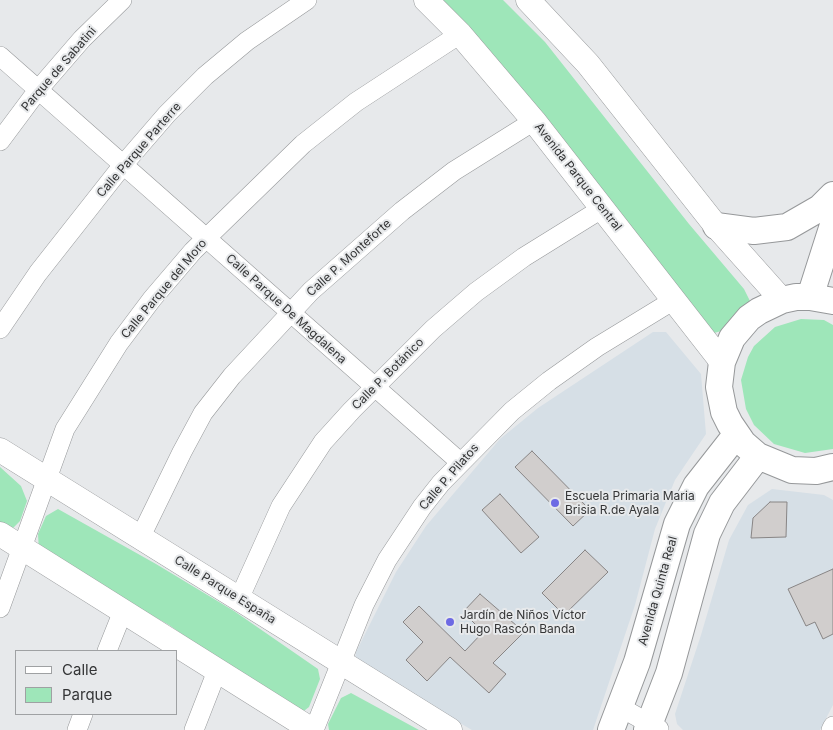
<!DOCTYPE html>
<meta charset="utf-8">
<style>
body{margin:0}
#map{position:relative;width:833px;height:730px;overflow:hidden;background:#e7e9eb;font-family:Inter,sans-serif}
canvas{display:block}
.legend{position:absolute;left:15px;top:650px;width:162px;height:65px;box-sizing:border-box;background:#e7e9eb;border:1px solid #9fa1a3;margin:0;padding:6px 9px;list-style:none;font-size:15px;color:#343536}
.legend li{display:flex;align-items:center;gap:10px;height:25px}
.legend b{width:25px;border:1px solid #9fa1a3}
</style>
<div id="map">
<canvas width="833" height="730"></canvas>
<ul class="legend">
<li><b style="height:6px;background:#fff"></b>Calle</li>
<li><b style="height:14px;background:#9ee6b9"></b>Parque</li>
</ul>
</div>
<script>
const g = document.querySelector('canvas').getContext('2d');
g.lineJoin = 'round';
function fillPath(path, color) {
  g.fillStyle = color;
  g.fill(path, 'evenodd');
}
function poly(rows) {
  const path = new Path2D();
  for (const r of rows) {
    path.moveTo(r[0], r[1]);
    for (let i = 2; i < r.length; i += 2) path.lineTo(r[i], r[i + 1]);
  }
  return path;
}
function strokePath(path, color, width, dash) {
  g.strokeStyle = color;
  g.lineWidth = width;
  g.lineCap = dash ? 'butt' : 'round';
  g.setLineDash(dash || []);
  g.stroke(path);
}
function write(font, color, halo, rows, align = 'center') {
  g.font = font + ' Inter,sans-serif';
  g.lineWidth = 4;
  g.setLineDash([]);
  g.textBaseline = 'middle';
  g.strokeStyle = halo;
  g.fillStyle = color;
  for (const [text, x, y, turn = 0] of rows) {
    g.save();
    g.translate(x, y);
    g.rotate((+turn || 0) * Math.PI / 180);
    g.textAlign = isNaN(turn) ? turn : align;
    if (halo) g.strokeText(text, 0, 0);
    g.fillText(text, 0, 0);
    g.restore();
  }
}
fillPath(poly([
 [653,332,666,332,701,374,706,434,675,480,655,529,635,605,593,730,472,730,355,662,356,652,396,572,426,526,500,439,538,408],
 [772,489,824,495,833,500,833,705,820,730,683,730,677,724,675,714,701,635,729,540,748,505]
]), '#d6dfe6');
fillPath(poly([
 [441,0,503,0,545,42,689,224,744,289,750,301,725,330,714,333,687,303,508,72],
 [801,319,824,320,833,325,833,449,805,453,774,444,754,425,746,409,741,380,748,357,754,346,775,327],
 [0,467,21,486,27,501,20,521,11,530,0,527],
 [58,509,156,564,234,611,318,669,320,679,309,707,300,714,289,709,169,625,39,551,38,534,46,516],
 [351,693,419,730,329,730,328,724,341,698]
]), '#9ee6b9');
const building = poly([
 [532,451,590,510,573,526,515,467,532,451],
 [500,494,539,537,521,553,482,510,500,494],
 [770,502,787,502,786,537,751,538,753,518,770,502],
 [585,550,608,572,564,615,542,593,585,550],
 [833,569,833,634,823,639,815,622,806,626,788,589,833,569],
 [480,594,524,632,493,663,506,674,489,693,450,657,427,681,406,660,423,642,403,622,419,606,465,651,483,632,463,612,480,594]
]);
fillPath(building, '#d1cecd');
strokePath(building, '#888585', 1);
const minor = poly([
 [0,56,460,462],
 [0,141,38,90,82,39,122,0],
 [0,329,38,273,123,165,167,114,205,76,247,41,307,0],
 [141,536,182,452,203,413,232,376,311,291,402,211,454,171,534,121],
 [239,599,281,506,323,442,352,410,433,329,476,292,524,257,603,208],
 [0,608,65,429,119,343,152,299,193,251,303,144,356,102,460,34],
 [107,651,123,611],
 [620,707,659,729],
 [77,730,83,714],
 [194,730,217,671],
 [314,730,364,605,387,560,422,507,441,483,512,411,549,381,597,347,674,300],
 [831,730,833,726]
]);
const tertiary = poly([
 [426,0,460,34,534,121,722,362],
 [528,0,588,64,716,226,782,300],
 [0,450,450,730],
 [0,534,312,730]
]);
const secondary = poly([
 [716,226,754,231,787,227,820,208,833,195],
 [810,297,833,225],
 [833,301,810,297,796,297,782,300,759,311,749,318,732,338,722,362,719,387,724,412,730,424,743,443,758,456,792,470,816,471,833,467],
 [611,730,637,662,677,524,696,486,736,435],
 [647,730,669,673,707,534,722,503,758,456]
]);
strokePath(minor, '#96989a', 20);
strokePath(tertiary, '#96989a', 25);
strokePath(secondary, '#96989a', 28);
strokePath(minor, '#fff', 19);
strokePath(tertiary, '#fff', 24);
strokePath(secondary, '#fff', 26);
for (const [x, y, r, color] of [
 [555,503,5,"#6d6ae4"],
 [450,622,5,"#6d6ae4"]
]) {
  const dot = new Path2D();
  dot.arc(x, y, r, 0, 2 * Math.PI);
  g.fillStyle = color;
  g.fill(dot);
  strokePath(dot, '#e7e9eb', 2);
}
write('12px', '#343536', '#e7e9eb', [
 ["Parque de Sabatini",59,69,-49],
 ["Calle Parque Parterre",139,150,-49],
 ["Avenida Parque Central",578,177,52],
 ["Calle P. Monteforte",349,258,-42],
 ["Calle Parque del Moro",164,289,-50],
 ["Calle Parque De Magdalena",286,309,42],
 ["Calle P. Botánico",388,374,-45],
 ["Calle P. Pilatos",449,477,-49],
 ["Calle Parque España",225,590,32],
 ["Avenida Quinta Real",658,591,-74]
]);
write('12px', '#343536', '#e7e9eb', [
 ["Escuela Primaria Maria",565,496],
 ["Brisia R.de Ayala",565,510],
 ["Jardín de Niños Víctor",460,615],
 ["Hugo Rascón Banda",460,629]
], 'left');
</script>
